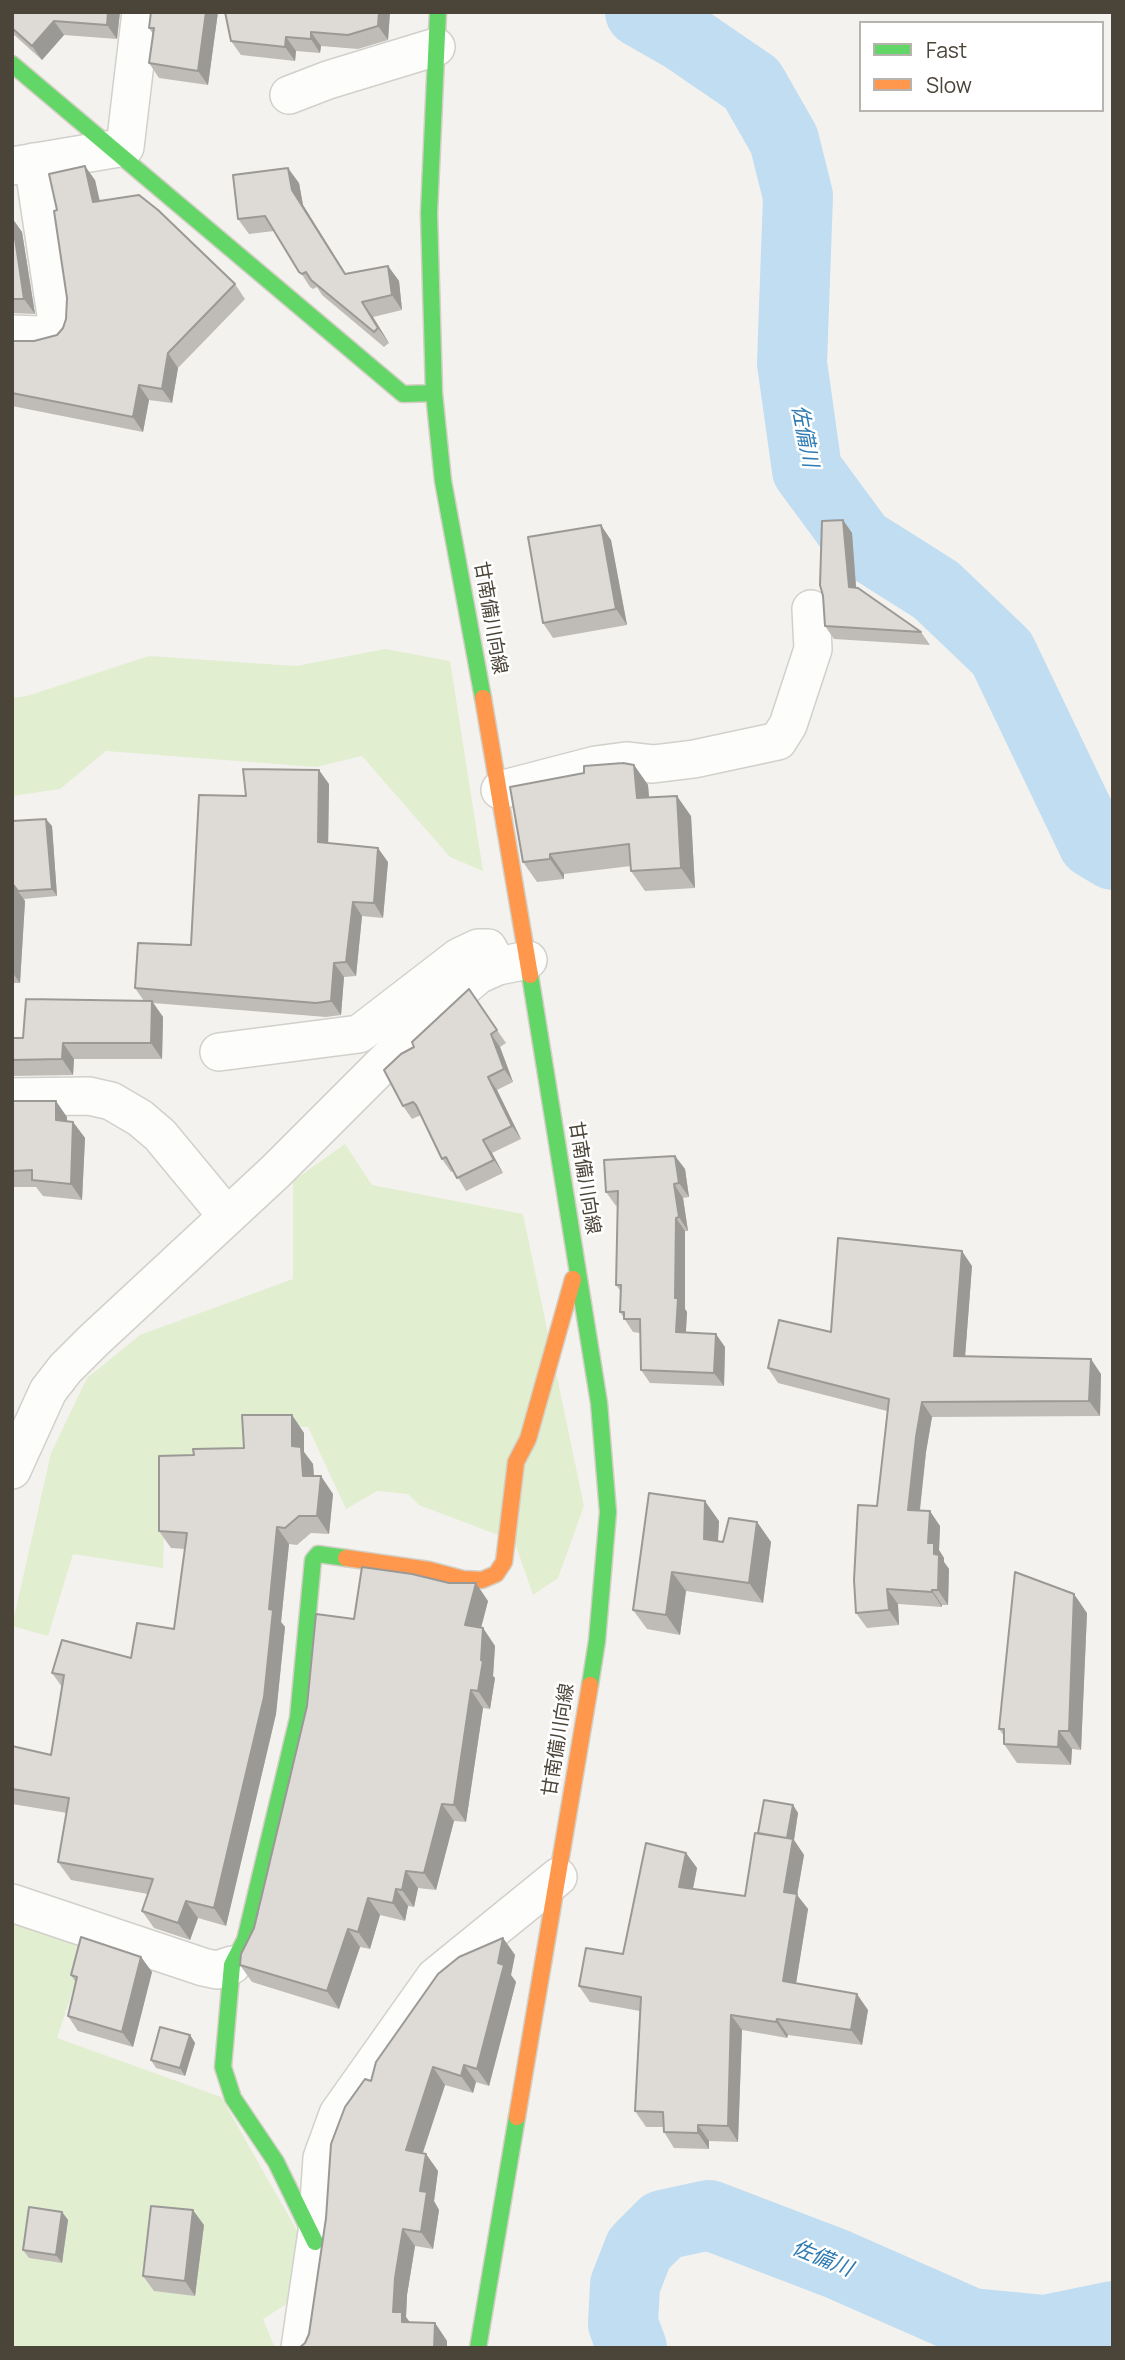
<!DOCTYPE html>
<meta charset="utf-8">
<style>
body{margin:0}
#map{position:relative;width:1125px;height:2360px;overflow:hidden;background:#f4f2ee;font-family:Manrope,sans-serif}
canvas{display:block}
.frame{position:absolute;inset:0;border:14px solid #4b4439;pointer-events:none}
.legend{position:absolute;left:859px;top:21px;width:245px;height:91px;box-sizing:border-box;background:#fff;border:2px solid #b7b4b0;margin:0;padding:9px 12px;list-style:none;font-size:21px;color:#4b4439}
.legend li{display:flex;align-items:center;gap:14px;height:35px}
.legend b{width:35px;border:2px solid #b7b4b0}
</style>
<div id="map">
<canvas width="1125" height="2360"></canvas>
<div class="frame"></div>
<ul class="legend">
<li><b style="height:9px;background:#63d668"></b>Fast</li>
<li><b style="height:9px;background:#ff974d"></b>Slow</li>
</ul>
</div>
<script>
const g = document.querySelector('canvas').getContext('2d');
g.lineJoin = 'round';
function fillPath(path, color) {
  g.fillStyle = color;
  g.fill(path, 'evenodd');
}
function poly(rows) {
  const path = new Path2D();
  for (const r of rows) {
    path.moveTo(r[0], r[1]);
    for (let i = 2; i < r.length; i += 2) path.lineTo(r[i], r[i + 1]);
  }
  return path;
}
function strokePath(path, color, width, dash) {
  g.strokeStyle = color;
  g.lineWidth = width;
  g.lineCap = dash ? 'butt' : 'round';
  g.setLineDash(dash || []);
  g.stroke(path);
}
function write(font, color, halo, rows, align = 'center') {
  g.font = font + ' Manrope,"Noto Sans JP",sans-serif';
  g.lineWidth = 5;
  g.setLineDash([]);
  g.textBaseline = 'middle';
  g.strokeStyle = halo;
  g.fillStyle = color;
  for (const [text, x, y, turn = 0] of rows) {
    g.save();
    g.translate(x, y);
    g.rotate((+turn || 0) * Math.PI / 180);
    g.textAlign = isNaN(turn) ? turn : align;
    if (halo) g.strokeText(text, 0, 0);
    g.fillText(text, 0, 0);
    g.restore();
  }
}
fillPath(poly([
 [385,649,450,661,483,871,450,857,362,756,316,767,106,751,60,789,12,796,12,698,27,696,149,656,296,666],
 [345,1144,372,1185,523,1214,584,1506,558,1578,533,1595,516,1546,498,1535,419,1505,408,1494,377,1491,346,1509,308,1427,247,1425,245,1458,166,1467,163,1568,73,1554,48,1636,12,1626,51,1453,87,1378,140,1335,293,1279,293,1181],
 [12,1915,88,1946,57,2038,221,2097,308,2250,296,2298,263,2319,275,2348,12,2348]
]), '#e1eecf');
strokePath(poly([
 [640,12,682,36,752,84,784,140,798,196,792,363,807,470,860,542,936,590,1002,653,1093,843,1113,855],
 [632,2348,623,2324,625,2285,639,2249,663,2225,709,2215,837,2264,971,2323,1045,2330,1113,2316]
]), '#c0ddf1', 70);
const street = poly([
 [289,95,328,80,436,47],
 [12,166,125,147,141,12],
 [12,334,40,335,55,332,56,315,33,162],
 [500,790,596,765,626,761,653,764,694,759,778,741,788,725,813,649,811,609],
 [219,1052,359,1034,459,957,478,948,488,948,494,959],
 [12,1097,89,1096,111,1101,140,1118,160,1135,227,1216],
 [12,1470,48,1391,65,1369,93,1341,275,1172,440,1007,478,975,498,966,528,960],
 [12,1903,203,1967,217,1970,232,1965],
 [300,2348,317,2232,322,2158,338,2114,435,1977,558,1877]
]);
const fast = poly([
 [438,12,429,213,434,393,443,481,483,698],
 [12,64,403,394,434,393],
 [530,975,599,1403,608,1512,597,1641,590,1685],
 [315,2242,276,2162,233,2098,223,2067,232,1965,245,1940,298,1718,313,1560,318,1554,346,1558],
 [478,2348,517,2117]
]);
const slow = poly([
 [483,698,530,975],
 [346,1558,429,1570,463,1579,482,1580,496,1574,504,1562,516,1462,528,1439,573,1279],
 [517,2117,590,1685]
]);
strokePath(street, '#d2d0cb', 40);
strokePath(fast, '#d3cfc5', 19);
strokePath(slow, '#d3cfc5', 19);
strokePath(street, '#fdfdfc', 37);
strokePath(fast, '#63d668', 16);
strokePath(slow, '#ff974d', 16);
fillPath(poly([
 [12,12,120,12,117,39,64,35,42,60,12,33],
 [151,12,218,12,208,85,159,78,149,63,153,34,149,28],
 [390,12,388,40,358,49,321,46,320,53,296,51,295,61,241,55,231,41],
 [95,180,100,201,235,284,245,299,178,368,172,403,149,400,143,432,12,406,12,341,34,341,57,335,63,328,66,319,67,298,57,210],
 [299,183,303,205,346,274,388,266,399,281,402,310,373,317,389,343,384,347,322,295,317,287,313,289,310,287,274,231,249,234,238,219],
 [12,218,22,232,35,314,12,313],
 [843,520,852,533,856,588,921,632,930,645,834,639,825,626],
 [611,540,627,625,553,638,543,623],
 [634,765,648,785,649,798,691,816,695,888,645,891,631,871,631,866,564,874,564,879,537,882,523,862,584,773],
 [329,784,328,843,388,862,383,918,362,916,356,976,344,977,341,1015,326,1017,153,1003,163,1017,162,1059,74,1059,73,1075,12,1076,12,1038,23,1038,144,1001,135,988,191,945,246,796],
 [12,821,52,826,57,896,24,899,25,901,20,983,12,983],
 [469,989,506,1043,500,1047,513,1082,497,1090,521,1139,492,1153,503,1173,466,1191,454,1171,451,1172,442,1159,421,1115,412,1119,403,1106,414,1047],
 [12,1101,67,1117,67,1121,73,1122,85,1138,82,1200,43,1196,36,1187,12,1187],
 [675,1156,685,1169,689,1197,683,1198,688,1231,685,1231,685,1309,687,1312,686,1333,725,1347,724,1386,650,1383,641,1370,640,1333,633,1332,620,1312,621,1292,616,1285,618,1205,616,1206,606,1192],
 [972,1266,965,1356,1101,1374,1100,1416,932,1417,926,1452,920,1511,940,1526,939,1550,944,1558,944,1562,949,1569,948,1605,942,1605,942,1607,898,1604,899,1625,867,1628,856,1613,877,1506,887,1411,778,1383,768,1368,831,1332],
 [292,1415,304,1433,304,1452,313,1464,314,1476,333,1494,329,1534,311,1533,297,1545,289,1544,281,1622,285,1627,276,1714,226,1926,198,1918,190,1940,154,1928,142,1911,148,1894,71,1880,58,1862,67,1813,12,1804,12,1746,51,1755,62,1687,52,1673,131,1658,174,1629,185,1549,171,1548,159,1531,194,1455,244,1448],
 [719,1521,718,1541,723,1542,757,1522,771,1542,763,1603,686,1591,680,1635,647,1629,633,1610],
 [488,1601,481,1628,483,1628,495,1646,493,1676,495,1678,490,1709,483,1708,466,1822,454,1821,436,1890,418,1888,414,1907,408,1906,405,1921,380,1915,370,1949,360,1947,339,2009,252,1982,240,1965,254,1928,354,1619],
 [1087,1613,1081,1750,1072,1749,1071,1765,1017,1763,1004,1744,1004,1736,999,1729],
 [793,1805,798,1813,794,1840,804,1855,797,1895,808,1909,796,1983,868,2010,862,2045,788,2035,787,2038,742,2030,738,2142,709,2141,709,2149,674,2148,664,2132,664,2127,646,2127,635,2111,640,2011,590,2002,579,1986,623,1954,686,1853,697,1868,693,1889,745,1896,758,1833],
 [503,1938,515,1955,511,1975,516,1982,489,2086,476,2082,473,2093,445,2085,423,2153,426,2154,438,2171,434,2201,439,2210,433,2249,415,2246,407,2295,406,2317,410,2322,435,2323,447,2341,305,2343,309,2334,371,2081],
 [141,1957,152,1972,133,2047,78,2031,68,2016,76,1983,71,1975],
 [190,2035,195,2043,185,2076,156,2068,151,2060],
 [62,2212,68,2220,62,2263,29,2258,23,2250],
 [204,2225,195,2296,154,2291,143,2276]
]), '#bfbcb8');
fillPath(poly([
 [108,12,120,12,117,39,107,25],
 [206,12,218,12,208,85,198,71],
 [379,12,390,12,388,40,378,26],
 [54,21,64,35,42,60,32,46],
 [311,32,321,46,320,53,311,39],
 [286,37,296,51,295,61,285,47],
 [85,166,95,180,103,217,93,202],
 [288,168,299,183,303,205,355,289,292,190],
 [12,218,22,232,35,314,24,299],
 [388,266,399,281,402,310,392,295],
 [362,302,373,317,389,343,378,328],
 [168,353,178,368,172,403,162,389],
 [139,385,149,400,143,432,133,417],
 [843,520,852,533,857,600,849,587],
 [601,525,611,540,627,625,616,609],
 [634,765,648,785,651,818,637,798],
 [319,770,329,784,328,856,318,842],
 [677,796,691,816,695,888,681,868],
 [46,819,52,826,57,896,52,889],
 [378,848,388,862,383,918,374,903],
 [550,854,564,874,564,879,550,859],
 [12,883,25,901,20,983,12,972],
 [353,902,362,916,356,976,346,962],
 [334,963,344,977,341,1015,331,1001],
 [152,1001,163,1017,162,1059,151,1043],
 [491,1034,500,1047,513,1082,504,1069],
 [63,1043,74,1059,73,1075,62,1059],
 [488,1077,497,1090,521,1139,512,1126],
 [56,1101,67,1117,67,1136,56,1120],
 [73,1122,85,1138,82,1200,71,1184],
 [483,1140,492,1153,503,1173,494,1160],
 [675,1156,685,1169,689,1197,679,1183],
 [674,1184,683,1198,688,1231,679,1217],
 [676,1218,685,1231,685,1309,687,1312,685,1346,676,1332],
 [962,1251,972,1266,964,1371,954,1356],
 [716,1334,725,1347,724,1386,714,1373],
 [1091,1359,1101,1374,1100,1416,1089,1401],
 [922,1402,932,1417,926,1452,918,1525,908,1510,916,1437],
 [292,1415,304,1433,304,1452,313,1464,315,1493,303,1476,292,1446],
 [321,1476,333,1494,329,1534,317,1516],
 [705,1501,719,1521,717,1559,704,1539],
 [930,1511,940,1526,939,1550,944,1558,944,1562,949,1569,948,1605,938,1590,934,1554,928,1543],
 [757,1522,771,1542,763,1603,749,1583],
 [277,1527,289,1544,281,1622,285,1627,276,1714,226,1926,214,1908,269,1609],
 [672,1572,686,1591,680,1635,666,1615],
 [476,1583,488,1601,477,1643,465,1625],
 [887,1589,898,1604,899,1625,889,1610],
 [932,1590,942,1605,942,1607,932,1592],
 [1074,1594,1087,1613,1081,1750,1069,1731],
 [483,1628,495,1646,493,1676,495,1678,490,1709,478,1691],
 [471,1690,483,1708,466,1822,454,1805],
 [1059,1731,1072,1749,1071,1765,1058,1747],
 [442,1804,454,1821,436,1890,424,1873],
 [793,1805,798,1813,794,1840,804,1855,797,1895,808,1909,794,1996,783,1981,784,1892,786,1842],
 [686,1853,697,1868,690,1903,679,1887],
 [406,1871,418,1888,414,1907,402,1890],
 [396,1889,408,1906,405,1921,393,1903],
 [368,1898,380,1915,370,1949,358,1932],
 [186,1901,198,1918,190,1940,178,1923],
 [348,1929,360,1947,339,2009,327,1991],
 [503,1938,515,1955,511,1975,516,1982,489,2086,477,2069],
 [141,1957,152,1972,133,2047,122,2032],
 [857,1994,868,2010,862,2045,851,2030],
 [731,2015,742,2030,738,2142,728,2126],
 [777,2019,788,2035,787,2038,776,2022],
 [190,2035,195,2043,185,2076,180,2068],
 [464,2065,476,2082,473,2093,461,2076],
 [433,2067,445,2085,418,2167,406,2150],
 [698,2125,709,2141,709,2149,698,2133],
 [426,2154,438,2171,434,2201,439,2210,433,2249,421,2232,420,2191],
 [193,2210,204,2225,195,2296,185,2281],
 [62,2212,68,2220,62,2263,56,2255],
 [403,2229,415,2246,407,2295,406,2317,414,2329,414,2339,393,2312,395,2278],
 [435,2323,447,2341,447,2348,434,2348]
]), '#9b9996');
const building = poly([
 [12,12,108,12,107,25,54,21,32,46,12,28,12,12],
 [151,12,206,12,198,71,149,63,154,28,149,28,151,12],
 [225,12,379,12,378,26,348,35,311,32,311,39,286,37,285,47,231,41,225,12],
 [85,166,93,202,139,195,158,210,235,284,168,353,162,389,139,385,133,417,12,393,12,341,34,341,57,335,63,328,66,319,67,298,54,211,57,210,49,174,85,166],
 [288,168,292,190,345,274,388,266,392,295,362,302,378,328,374,332,311,280,306,272,302,274,299,272,265,216,238,219,233,175,288,168],
 [12,218,24,299,12,299,12,218],
 [843,520,849,587,858,588,921,632,825,626,823,596,820,585,822,521,843,520],
 [601,525,616,609,543,623,528,537,601,525],
 [623,763,634,765,637,798,677,796,681,868,631,871,629,844,550,854,550,859,523,862,510,787,584,773,584,766,623,763],
 [243,769,319,770,318,842,378,848,374,903,353,902,346,962,334,963,331,1001,316,1003,135,988,138,943,191,945,199,795,246,796,243,769],
 [46,819,52,889,18,891,12,883,12,821,46,819],
 [469,989,497,1030,491,1034,504,1069,488,1077,512,1126,483,1140,494,1160,457,1178,446,1157,442,1159,416,1105,413,1102,403,1106,384,1070,401,1054,414,1047,412,1042,469,989],
 [26,999,152,1001,151,1043,63,1043,62,1059,12,1060,12,1038,23,1038,26,999],
 [12,1101,56,1101,56,1120,73,1122,71,1184,32,1180,32,1170,12,1171,12,1101],
 [675,1156,679,1183,674,1184,679,1217,676,1218,675,1298,678,1298,676,1332,716,1334,714,1373,641,1370,640,1319,624,1319,624,1312,620,1312,621,1285,616,1285,618,1191,606,1192,604,1160,675,1156],
 [838,1238,962,1251,954,1356,1091,1359,1089,1401,922,1402,916,1437,908,1510,930,1511,928,1543,934,1543,934,1554,939,1555,938,1590,932,1590,932,1592,887,1589,889,1610,856,1613,854,1580,858,1505,877,1506,889,1399,768,1368,779,1320,831,1332,838,1238],
 [242,1415,292,1415,292,1446,301,1447,303,1476,321,1476,317,1516,299,1516,285,1528,277,1527,269,1609,273,1610,264,1697,214,1908,186,1901,178,1923,142,1911,153,1879,58,1862,69,1798,12,1789,12,1746,51,1755,64,1675,52,1673,62,1640,131,1658,137,1623,174,1629,187,1533,159,1531,159,1456,194,1455,193,1449,244,1448,242,1415],
 [649,1493,705,1501,704,1539,723,1542,729,1518,757,1522,749,1583,672,1572,666,1615,633,1610,649,1493],
 [362,1567,412,1574,449,1583,476,1583,465,1625,483,1628,481,1660,483,1661,478,1691,471,1690,454,1805,442,1804,424,1873,406,1871,402,1890,396,1889,393,1903,368,1898,358,1932,348,1929,327,1991,240,1965,241,1954,254,1928,307,1706,316,1614,354,1619,362,1567],
 [1015,1572,1074,1594,1069,1731,1059,1731,1058,1747,1004,1744,1004,1729,999,1729,1015,1572],
 [764,1800,793,1805,787,1838,758,1833,764,1800],
 [755,1833,793,1839,784,1892,797,1894,783,1981,857,1994,851,2030,777,2019,776,2022,731,2015,728,2126,698,2125,698,2133,664,2132,663,2112,635,2111,641,1997,579,1986,586,1948,623,1954,646,1843,686,1853,679,1887,745,1896,755,1833],
 [81,1937,141,1957,122,2032,68,2016,77,1977,71,1975,81,1937],
 [503,1938,498,1963,504,1965,477,2069,464,2065,461,2076,433,2067,406,2150,426,2154,420,2191,427,2192,421,2232,403,2229,395,2278,393,2312,402,2312,402,2322,435,2323,434,2348,299,2348,305,2343,309,2334,326,2218,331,2144,345,2107,365,2079,371,2081,376,2062,438,1974,459,1957,503,1938],
 [160,2027,190,2035,180,2068,151,2060,160,2027],
 [151,2206,193,2210,185,2281,143,2276,151,2206],
 [29,2207,62,2212,56,2255,23,2250,29,2207]
]);
fillPath(building, '#dedbd6');
strokePath(building, '#9b9996', 2);
write('19px', '#4b4439', '#fff', [
 ["甘南備川向線",490,618,80],
 ["甘南備川向線",584,1178,81],
 ["甘南備川向線",559,1740,-81]
]);
write('italic 21px', '#2e7ab2', '#fff', [
 ["佐備川",804,436,79],
 ["佐備川",822,2259,22]
]);
</script>
